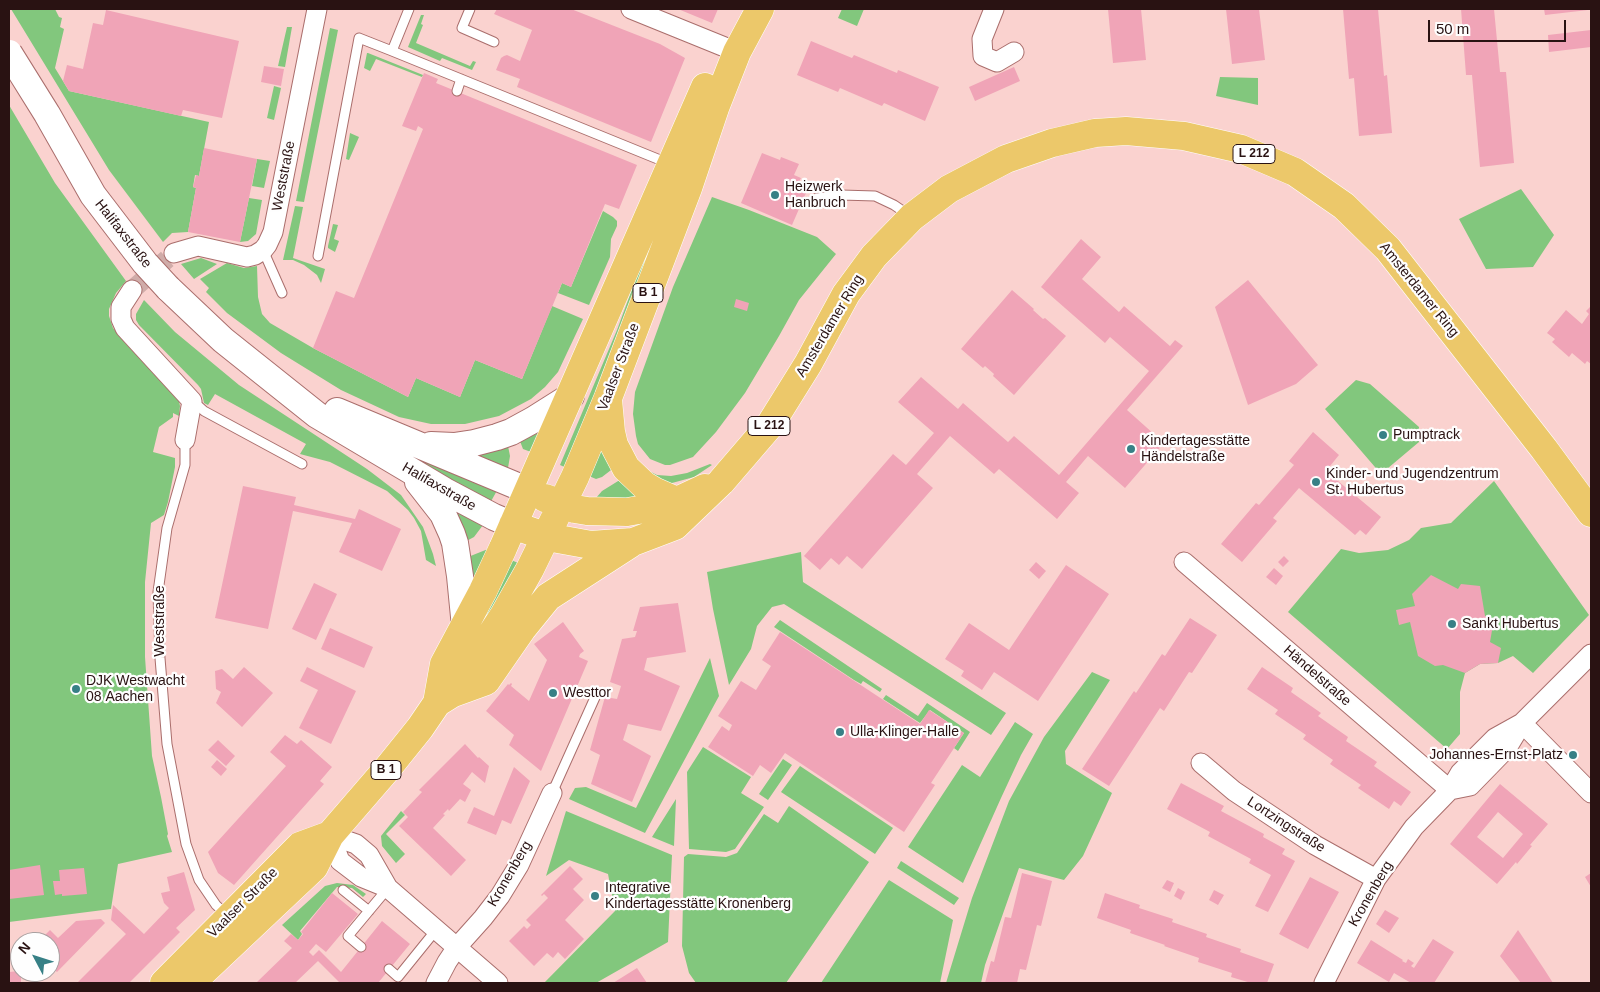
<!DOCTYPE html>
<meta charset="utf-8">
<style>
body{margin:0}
#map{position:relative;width:1600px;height:992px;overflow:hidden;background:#fad2cf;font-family:Arial,sans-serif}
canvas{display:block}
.frame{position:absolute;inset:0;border:10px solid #291212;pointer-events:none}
.north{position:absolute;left:10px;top:932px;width:50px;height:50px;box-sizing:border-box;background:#fefefe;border:1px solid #a9a0a0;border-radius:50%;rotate:310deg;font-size:14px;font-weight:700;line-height:20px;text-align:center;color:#291212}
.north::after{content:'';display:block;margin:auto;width:18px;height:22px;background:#378086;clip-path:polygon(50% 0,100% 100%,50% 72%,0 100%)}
.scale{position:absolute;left:1428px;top:20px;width:138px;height:22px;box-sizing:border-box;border:2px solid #291212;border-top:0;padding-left:6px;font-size:15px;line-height:18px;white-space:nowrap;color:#291212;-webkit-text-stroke:4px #fefefe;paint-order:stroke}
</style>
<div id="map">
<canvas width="1600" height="992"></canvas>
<div class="frame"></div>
<div class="north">N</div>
<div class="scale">50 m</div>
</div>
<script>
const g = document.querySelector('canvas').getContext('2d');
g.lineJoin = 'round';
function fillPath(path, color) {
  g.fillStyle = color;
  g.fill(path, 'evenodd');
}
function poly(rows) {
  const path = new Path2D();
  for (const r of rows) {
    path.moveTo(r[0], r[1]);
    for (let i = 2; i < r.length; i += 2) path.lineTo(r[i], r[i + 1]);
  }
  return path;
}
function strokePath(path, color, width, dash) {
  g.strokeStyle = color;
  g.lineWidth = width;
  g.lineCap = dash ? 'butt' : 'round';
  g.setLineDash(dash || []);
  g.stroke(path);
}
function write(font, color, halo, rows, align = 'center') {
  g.font = font + ' Arial,sans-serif';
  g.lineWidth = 4.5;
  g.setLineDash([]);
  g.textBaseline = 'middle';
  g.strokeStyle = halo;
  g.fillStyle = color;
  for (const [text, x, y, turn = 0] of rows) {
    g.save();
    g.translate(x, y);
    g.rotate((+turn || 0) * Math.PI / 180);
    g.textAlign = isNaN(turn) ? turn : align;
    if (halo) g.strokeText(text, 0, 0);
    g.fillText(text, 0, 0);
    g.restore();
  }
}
fillPath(poly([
 [11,9,55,9,59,17,62,18,60,27,64,29,55,68,69,91,209,122,199,176,195,175,193,187,196,188,188,232,172,233,163,242,109,170],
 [842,9,864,9,857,26,838,18],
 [421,15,424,15,421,24,423,25,416,43,470,66,473,61,476,62,472,70,442,58,440,61,408,47],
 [287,27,292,27,285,67,278,66],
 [330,28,338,30,304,202,296,201],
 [367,53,368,53,423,75,422,77,376,59,370,71,364,68],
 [1220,77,1258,78,1258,105,1216,96],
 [274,86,281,88,274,120,267,118],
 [9,105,55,183,126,281,116,293,109,309,109,316,113,328,127,345,175,393,179,401,180,406,179,416,173,413,173,417,159,427,153,452,175,458,175,467,168,502,164,515,151,523,145,582,145,657,152,756,161,797,168,834,167,836,172,852,118,864,111,909,9,922],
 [350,133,359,137,349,160,346,159],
 [257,159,270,161,264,188,252,186],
 [1521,189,1554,235,1533,267,1486,269,1459,219],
 [712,197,749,210,817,237,836,254,799,300,779,336,745,393,716,432,693,457,670,465,665,465,650,459,638,444,636,436,633,414,635,392,673,287],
 [249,198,262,200,256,234,248,241,240,242],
 [295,206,303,207,293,258,325,269,321,283,317,275,304,265,293,260,283,260],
 [603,211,613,217,617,221,617,226,611,239,610,257,589,305,558,293,562,283,571,287],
 [658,219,662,219,569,469,560,465,617,330],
 [333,224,338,225,334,239,339,241,335,252,328,248,328,246],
 [201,258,217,264,194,279,181,264],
 [227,263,244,268,257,266,258,297,262,314,270,323,313,348,408,397,416,378,460,397,475,360,522,379,552,306,583,319,558,372,545,387,531,399,499,416,465,424,431,424,399,417,341,390,281,353,227,313,206,292,209,288,200,279],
 [144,300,175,332,239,385,367,469,401,495,423,527,433,554,436,566,426,560,421,531,414,518,408,510,387,491,330,462,300,454,306,444,215,394,208,405,204,403,201,389,198,385,139,325,136,320,136,314],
 [1356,380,1370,384,1419,427,1419,442,1381,474,1325,409],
 [543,425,531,452,523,449,518,436],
 [369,437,500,485,489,505],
 [507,441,510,456,507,474,458,451],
 [603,441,615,467,602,477,596,479,589,476],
 [710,464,712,465,694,477,672,483,664,483,645,469,657,475,671,476,687,473],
 [623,478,645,495,625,499,596,498,602,491],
 [1494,481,1589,615,1533,673,1513,656,1498,663,1480,664,1465,673,1460,692,1460,734,1447,749,1288,612,1341,549,1359,553,1388,550,1409,540,1421,528,1451,523],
 [442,503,483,525,474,537,459,545],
 [488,549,470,588,463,559],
 [801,552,803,582,1006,713,991,735,784,604,772,607,757,626,751,649,729,685,713,609,707,572],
 [509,559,518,563,469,648],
 [780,620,882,689,880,692,863,681,861,684,854,680,774,627],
 [710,658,719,696,645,833,569,799,575,788,586,787,636,808],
 [1092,672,1110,680,1065,751,1066,764,1112,793,1083,856,1064,880,1019,868,985,965,981,983,946,983,972,898,1009,801,1044,737],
 [886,695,918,716,927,703,970,732,958,751,954,748,964,733,930,710,920,723,883,699],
 [1015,722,1033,734,1021,755,1001,798,963,883,908,847,962,765,980,777],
 [703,747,751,777,741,793,764,807,735,849,726,852,689,849,687,772],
 [783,759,792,765,768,800,759,794],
 [800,766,893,828,875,854,781,792],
 [676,799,674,846,652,837],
 [789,806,869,862,786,983,696,983,689,973,682,946,684,857,688,854,726,857,737,853,764,814,778,823],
 [401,811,405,815,386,834,405,854,396,863,382,846,381,836],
 [566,811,672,855,668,942,596,983,544,983,615,911,608,874,569,860,546,876],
 [901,861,959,898,954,905,897,868],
 [889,880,953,920,940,983,821,983],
 [337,883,353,885,366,894,363,897,352,888,337,887,300,931,302,934,298,940,282,925,325,886]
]), '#82c77d');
fillPath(poly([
 [497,9,571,9,660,44,685,58,651,142,517,87,520,79,496,70,501,58,504,56,507,55,520,61,532,30,494,14],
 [678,9,718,9,712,23],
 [1108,9,1141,9,1146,60,1113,63],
 [1226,9,1259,9,1265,60,1232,64],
 [1343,9,1378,9,1384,76,1387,75,1392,133,1359,136,1354,78,1349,79],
 [1461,9,1494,9,1500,72,1506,72,1514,163,1480,167,1472,75,1466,75],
 [1544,9,1588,9,1588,10,1545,15],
 [106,10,239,41,222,118,183,110,181,116,69,91,63,81,67,65,83,69,93,23,103,25],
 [1591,30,1591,47,1549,52,1548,35],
 [811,41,852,58,854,55,897,73,898,70,939,87,925,121,884,103,882,106,840,88,838,92,797,75],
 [264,66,284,69,281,86,261,82],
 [1014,67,1020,81,975,101,969,87],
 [424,73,438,79,436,83,637,165,619,209,605,204,571,287,562,283,522,379,475,360,460,397,416,378,408,397,313,348,336,291,354,298,423,129,418,126,416,131,402,126],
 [204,148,257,159,240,242,188,232,196,188,193,187,196,175,199,176],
 [762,153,780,160,781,157,799,164,794,175,801,178,799,182,809,186,792,225,741,203],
 [1081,239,1101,257,1082,279,1119,312,1124,306,1170,346,1175,340,1183,346,1127,410,1164,443,1125,488,1088,456,1066,482,1079,493,1057,519,999,469,994,474,950,436,917,474,933,488,862,569,847,556,839,565,831,558,820,570,804,556,893,454,906,465,934,433,898,402,921,377,958,409,963,403,1008,442,1014,436,1059,475,1149,371,1110,337,1105,343,1041,287],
 [1248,280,1318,365,1296,384,1248,405,1215,307],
 [1012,290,1034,309,1033,310,1043,319,1045,318,1066,336,1014,395,993,376,994,374,985,366,983,368,961,349],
 [736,299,749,303,747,311,734,307],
 [1591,306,1591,364,1587,361,1585,364,1572,353,1569,357,1552,342,1555,339,1547,333,1566,310,1582,324,1589,314,1586,311],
 [1313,432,1339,455,1326,471,1381,517,1366,535,1360,530,1355,535,1299,488,1273,518,1277,521,1242,562,1221,544,1256,503,1259,505,1294,465,1289,461],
 [243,486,296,497,294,505,355,519,359,509,401,529,382,571,339,552,352,523,293,511,268,629,215,618],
 [1284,556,1289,561,1283,567,1278,562],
 [1036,562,1046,571,1039,579,1029,570],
 [1066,565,1109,594,1038,701,994,672,982,690,961,676,964,671,945,659,969,623,1009,650],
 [1274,568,1283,576,1276,585,1266,577],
 [1431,575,1458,589,1461,584,1480,586,1485,616,1494,619,1490,642,1501,648,1498,663,1480,664,1465,673,1443,665,1435,666,1418,656,1410,622,1399,625,1396,610,1415,606,1412,594],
 [314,583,337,594,316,640,292,629],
 [678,603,686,652,647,658,644,670,680,686,661,731,628,724,623,740,651,756,632,802,591,784,600,755,590,750,605,697,617,699,621,686,610,682,622,639,635,637,637,631,633,631,640,607],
 [1190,618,1217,635,1192,673,1189,672,1164,711,1160,708,1109,786,1082,769,1134,691,1136,693,1162,654,1165,656],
 [563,622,584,651,580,654,579,657,588,661,541,771,509,745,514,735,486,711,508,684,509,685,511,683,512,684,511,686,529,701,547,660,534,644],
 [330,628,373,647,364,668,321,649],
 [780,632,920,724,929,710,964,733,931,783,935,785,904,832,785,753,771,773,760,765,753,776,708,747,722,726,729,731,732,725,718,716,741,681,756,690,771,666,762,660],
 [244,667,273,693,242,727,216,703,221,692,216,689,215,671,222,669,233,679],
 [307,667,356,691,331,744,299,728,318,690,300,681],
 [1262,667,1293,688,1291,692,1321,713,1318,716,1348,737,1346,741,1377,762,1374,766,1411,792,1401,806,1394,801,1389,809,1358,788,1361,785,1330,764,1333,760,1303,739,1306,735,1275,714,1278,710,1247,689],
 [285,735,297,744,301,740,332,767,320,781,324,784,234,885,218,873,208,852,286,766,270,752],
 [218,740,235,756,226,766,208,750],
 [465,744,478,758,479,757,489,766,485,783,472,772,463,784,471,790,465,802,460,799,449,811,448,809,443,814,445,815,433,828,466,860,451,876,399,826,408,817,403,812,422,792,419,790],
 [217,760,227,769,221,776,211,767],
 [514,767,530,781,511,824,502,820,496,835,467,823,474,807,494,816],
 [1181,783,1224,806,1221,811,1264,834,1263,837,1285,849,1282,854,1295,861,1268,912,1255,906,1271,875,1249,863,1251,859,1208,836,1210,832,1167,809],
 [1500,784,1548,824,1530,845,1532,846,1517,864,1516,862,1497,884,1450,844],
 [1498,812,1523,834,1503,858,1477,837],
 [40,865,44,895,9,899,9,870],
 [570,866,583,879,573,889,584,900,565,920,584,939,565,959,558,952,553,958,547,953,534,966,509,941,524,926,527,929,531,925,526,920,548,898,544,894,542,896,541,895],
 [84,868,87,894,62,896,62,894,55,895,53,881,60,881,59,870],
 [184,872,195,910,176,928,180,932,129,983,77,983,126,934,111,920,113,905,144,934,169,908,164,903,161,893,170,891,167,877],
 [1022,873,1052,881,1041,926,1037,925,1026,970,1020,969,1017,983,985,983,991,961,994,962,1005,917,1011,918],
 [1591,873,1591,887,1585,877],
 [1310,877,1339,892,1308,949,1279,934],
 [1167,880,1174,883,1170,892,1162,888],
 [1178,888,1185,892,1181,900,1174,896],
 [1214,890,1224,895,1218,905,1209,900],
 [332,893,358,914,326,952,316,944,309,952,313,956,319,950,341,972,382,921,410,944,378,983,340,983,318,961,295,983,256,983,292,948,284,941,291,934,298,940,303,934,301,932],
 [1105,893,1140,905,1139,908,1173,919,1172,922,1207,934,1206,937,1241,949,1240,952,1274,964,1267,983,1251,983,1231,977,1232,973,1198,962,1199,958,1164,946,1165,945,1130,933,1131,930,1097,918],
 [1385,910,1399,918,1389,933,1376,924],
 [101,919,105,923,57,972,50,966,50,942,38,942,50,930,58,938,76,921],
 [1518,930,1544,969,1553,983,1521,983,1500,956],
 [1433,939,1454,952,1434,983,1411,983,1394,973,1389,982,1357,963,1371,940,1403,960,1402,961,1406,963,1408,959,1414,963,1411,966,1414,968],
 [637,968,647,983,613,983],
 [20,971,21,972,21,982,9,982,9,972]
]), '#f0a4b7');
strokePath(poly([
 [132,290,174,253]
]), '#d0aca9', 19, [19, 9]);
const lane = poly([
 [409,9,392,51,670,164],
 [470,9,462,28,494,42],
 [457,91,461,79],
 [817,198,841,195,875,196,894,205,910,216],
 [263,250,282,293],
 [318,256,359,38,392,51],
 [193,401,204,411,302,464],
 [185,440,185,465,167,528,158,592,160,658,167,744,186,844,199,880,216,905,227,915],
 [552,793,597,693],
 [343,890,369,911],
 [361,947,348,936,388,888],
 [389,969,398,977,436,930]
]);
const street = poly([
 [631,9,737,52],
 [994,9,982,39,983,56,997,62,1014,52],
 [174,253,198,246,247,257,255,255,263,250,267,245,273,232,317,9],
 [132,290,121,307,121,319,125,328,192,401,185,440],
 [1184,562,1450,790],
 [1522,723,1591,793],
 [1201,763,1234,791,1315,845,1376,879],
 [1450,790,1470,786,1507,748,1522,723,1591,654],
 [330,835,340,861,361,877,388,888,498,983],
 [330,835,356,844,369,855,388,888],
 [436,983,447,962,457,947,483,918,500,896,519,865,552,793],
 [1324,983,1376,879,1414,827,1450,790,1460,773,1495,738,1522,723]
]);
const secondary = poly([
 [168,288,223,340,317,415,445,491,494,517,513,525],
 [337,411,529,491],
 [431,445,454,446,474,443,497,437,511,432,533,420,571,396],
 [418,482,443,514,452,534,455,543,460,576,465,627]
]);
const primary = poly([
 [608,400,611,432,614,445,626,468,644,485,654,491,677,501],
 [545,498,575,509,587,511,627,512,661,506,677,501,705,488],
 [513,525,547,537,591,545,633,542,675,526,721,482,770,425,808,364,846,294,874,256,912,217,949,189,1006,159,1052,143,1095,133,1126,131,1184,136,1241,149,1295,172,1344,206,1388,249,1544,449,1591,513],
 [453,693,486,681,522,629,548,597,630,544],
 [437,703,444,664,483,591,503,548,705,87],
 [164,983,300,846,330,835],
 [191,983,314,867,330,835,387,769,420,728,437,703,453,693,504,615,530,569,575,477,608,398,688,188,715,108,737,52,760,9]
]);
strokePath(lane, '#aa6e6c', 11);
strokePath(street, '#aa6e6c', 21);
strokePath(secondary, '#aa6e6c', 28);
strokePath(primary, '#fff', 29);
strokePath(lane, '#fff', 9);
strokePath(street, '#fff', 19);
strokePath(secondary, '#fff', 26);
strokePath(primary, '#ecc86a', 28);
const secondaryBridge = poly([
 [9,53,47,114,93,195,145,263,168,288]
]);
strokePath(secondaryBridge, '#aa6e6c', 28, []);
strokePath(secondaryBridge, '#fff', 26);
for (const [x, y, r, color] of [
 [775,195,5,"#378086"],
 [1383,435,5,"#378086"],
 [1131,449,5,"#378086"],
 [1316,482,5,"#378086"],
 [1452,624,5,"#378086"],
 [76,689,5,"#378086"],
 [553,693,5,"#378086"],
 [840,732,5,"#378086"],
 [1573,755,5,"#378086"],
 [595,896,5,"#378086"]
]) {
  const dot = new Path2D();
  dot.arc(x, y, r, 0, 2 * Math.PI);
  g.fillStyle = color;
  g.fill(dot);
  strokePath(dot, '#fefefe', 2);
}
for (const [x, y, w] of [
 [1254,154,42],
 [648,293,30],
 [769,426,42],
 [386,770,30]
]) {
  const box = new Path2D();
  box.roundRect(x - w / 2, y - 9.5, w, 19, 4);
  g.fillStyle = '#fefefe';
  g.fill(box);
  strokePath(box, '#291212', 1);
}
write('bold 12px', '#291212', null, [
 ["L 212",1254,154],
 ["B 1",648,293],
 ["L 212",769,426],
 ["B 1",386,770]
]);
write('14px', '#291212', '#fefefe', [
 ["Weststraße",284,176,-79],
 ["Halifaxstraße",123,234,52],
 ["Amsterdamer Ring",1419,290,51],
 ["Amsterdamer Ring",830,326,-59],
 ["Vaalser Straße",619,367,-69],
 ["Halifaxstraße",439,487,30],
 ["Weststraße",160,621,-90],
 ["Händelstraße",1317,676,41],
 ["Lortzingstraße",1286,825,33],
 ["Kronenberg",510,874,-60],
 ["Kronenberg",1371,894,-60],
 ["Vaalser Straße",243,903,-45]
]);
write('14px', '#291212', '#fefefe', [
 ["Heizwerk",785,187],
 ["Hanbruch",785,203],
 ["Pumptrack",1393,435],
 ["Kindertagesstätte",1141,441],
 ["Händelstraße",1141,457],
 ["Kinder- und Jugendzentrum",1326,474],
 ["St. Hubertus",1326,490],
 ["Sankt Hubertus",1462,624],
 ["DJK Westwacht",86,681],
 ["08 Aachen",86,697],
 ["Westtor",563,693],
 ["Ulla-Klinger-Halle",850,732],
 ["Johannes-Ernst-Platz",1563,755,"right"],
 ["Integrative",605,888],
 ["Kindertagesstätte Kronenberg",605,904]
], 'left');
</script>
